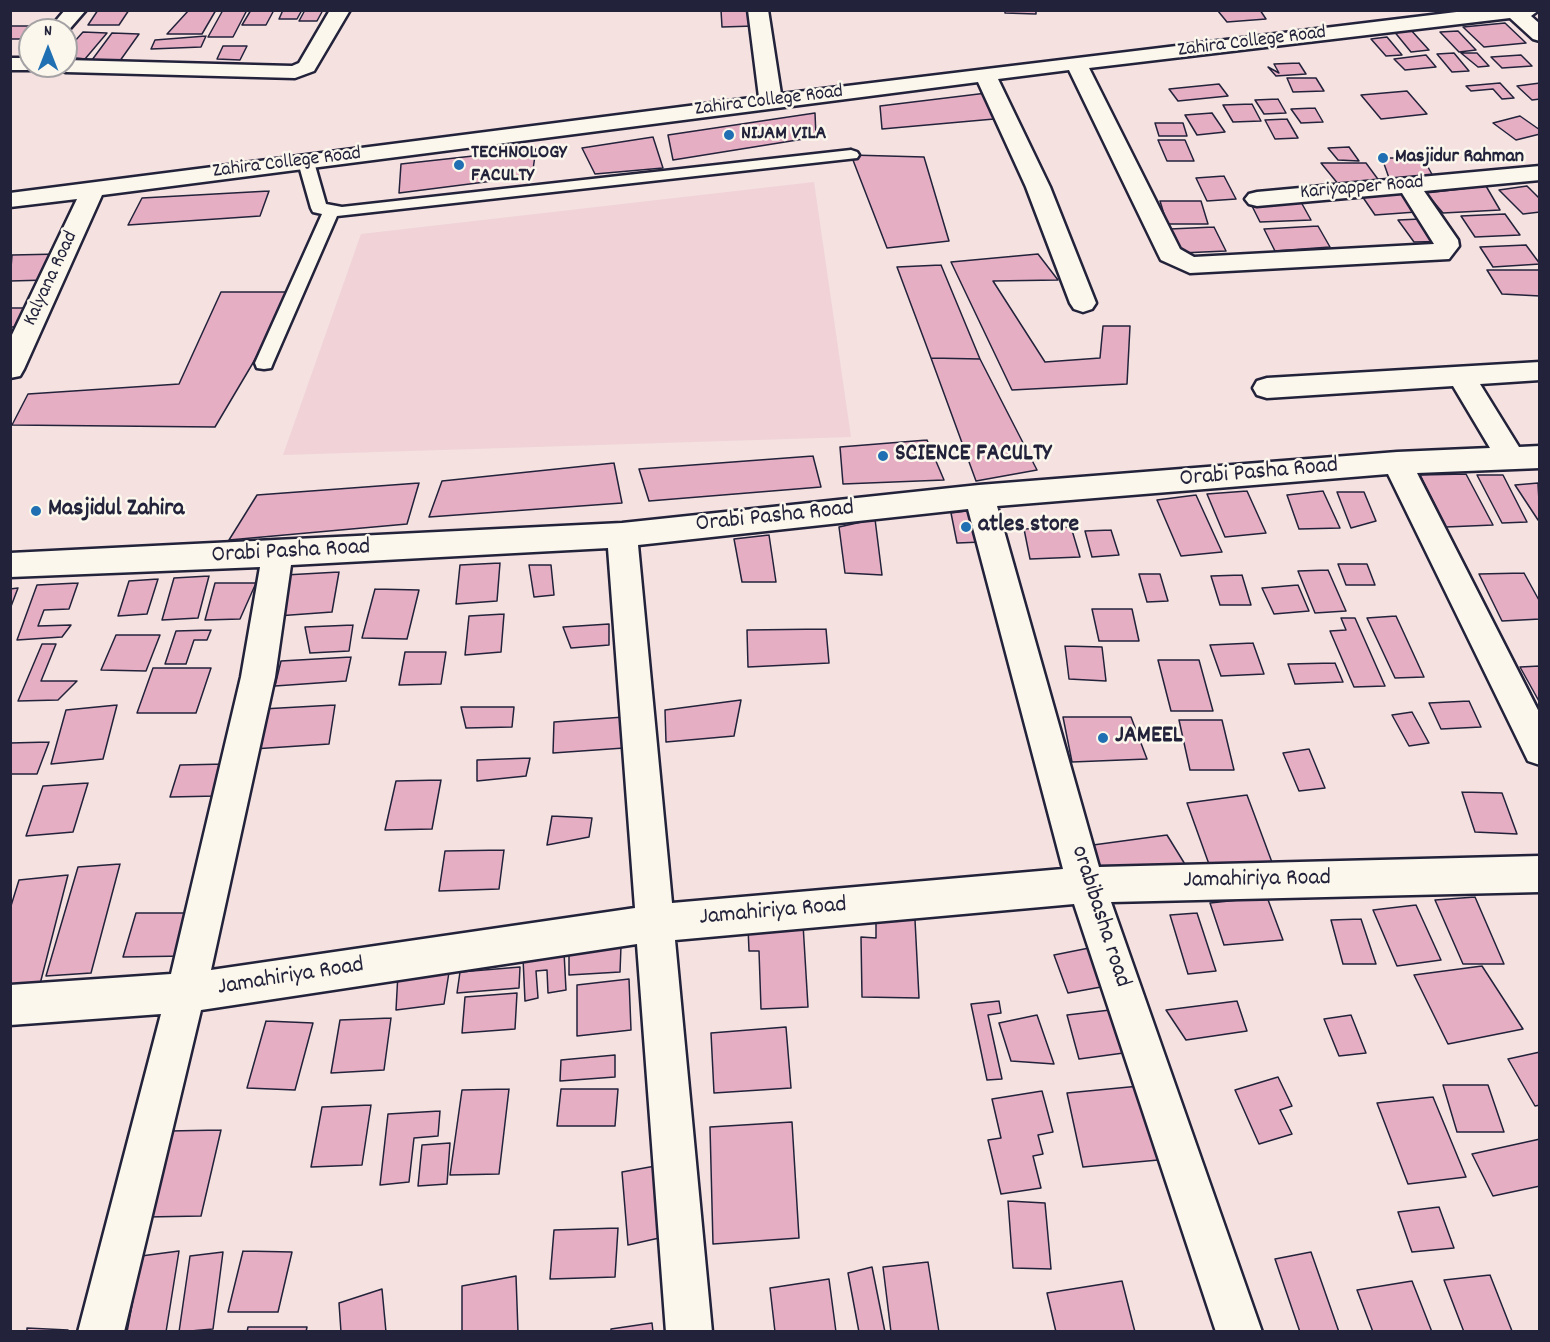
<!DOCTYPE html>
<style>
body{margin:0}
#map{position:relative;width:1550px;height:1342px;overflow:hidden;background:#f4e1e0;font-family:Dekko,sans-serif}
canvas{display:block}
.frame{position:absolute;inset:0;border:12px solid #22223b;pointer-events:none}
.north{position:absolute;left:18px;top:18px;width:60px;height:60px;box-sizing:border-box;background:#fbf7ec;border:2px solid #a4a2a5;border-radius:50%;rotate:0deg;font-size:16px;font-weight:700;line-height:24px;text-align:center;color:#22223b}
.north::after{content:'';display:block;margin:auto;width:21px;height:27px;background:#1f6fb2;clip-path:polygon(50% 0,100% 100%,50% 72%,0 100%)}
</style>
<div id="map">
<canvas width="1550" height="1342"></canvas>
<div class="frame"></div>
<div class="north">N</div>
</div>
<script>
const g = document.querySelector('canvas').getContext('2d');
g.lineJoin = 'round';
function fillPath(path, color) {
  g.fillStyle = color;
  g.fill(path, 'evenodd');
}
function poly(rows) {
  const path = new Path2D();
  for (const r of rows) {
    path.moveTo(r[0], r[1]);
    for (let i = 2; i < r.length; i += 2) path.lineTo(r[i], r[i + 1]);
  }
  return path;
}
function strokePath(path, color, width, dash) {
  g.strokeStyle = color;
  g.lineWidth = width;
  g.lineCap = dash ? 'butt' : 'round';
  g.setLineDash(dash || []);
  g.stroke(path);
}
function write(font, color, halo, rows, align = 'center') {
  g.font = font + ' Dekko,sans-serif';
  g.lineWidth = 5;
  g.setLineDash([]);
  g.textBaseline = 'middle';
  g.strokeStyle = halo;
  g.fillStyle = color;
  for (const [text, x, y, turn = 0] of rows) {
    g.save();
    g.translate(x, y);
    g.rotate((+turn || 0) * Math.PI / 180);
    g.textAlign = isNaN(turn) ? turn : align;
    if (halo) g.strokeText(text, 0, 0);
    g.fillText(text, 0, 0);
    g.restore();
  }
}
fillPath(poly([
 [814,182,851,437,283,455,361,234]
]), '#f0d2d7');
const building = poly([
 [98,10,129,10,119,25,88,25,98,10],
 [189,10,216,10,202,34,167,34,189,10],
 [223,10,247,10,233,37,208,37,223,10],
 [251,10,274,10,266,25,242,25,251,10],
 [283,10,302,10,297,19,279,19,283,10],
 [305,10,323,10,317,21,299,21,305,10],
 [721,10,752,10,754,26,722,27,721,10],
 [1005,10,1036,10,1036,14,1005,13,1005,10],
 [1260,10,1266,19,1227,22,1218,11,1260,10],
 [1505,23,1526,43,1484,47,1463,27,1505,23],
 [10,26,30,26,20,39,10,39,10,26],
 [1410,29,1429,50,1411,52,1393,30,1410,29],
 [1458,31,1476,50,1459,52,1440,32,1458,31],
 [83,32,107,33,85,59,66,57,66,51,83,32],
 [112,33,139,34,117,65,89,64,112,33],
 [206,36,201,47,151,49,155,40,206,36],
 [1387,37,1402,55,1386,56,1371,39,1387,37],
 [223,46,247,46,240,60,217,59,223,46],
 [1454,53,1469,71,1452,72,1437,54,1454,53],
 [1461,53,1477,53,1489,66,1478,67,1461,53],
 [1426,55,1436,67,1405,70,1394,59,1426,55],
 [1521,55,1532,66,1502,68,1491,57,1521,55],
 [1299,63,1306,74,1276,76,1268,67,1279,73,1274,64,1299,63],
 [1287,78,1316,78,1324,91,1293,92,1287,78],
 [1500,83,1514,98,1502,99,1493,89,1471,91,1466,86,1500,83],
 [1540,83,1540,99,1532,100,1517,86,1540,83],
 [1219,84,1228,96,1178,101,1169,89,1219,84],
 [1407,91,1427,114,1381,119,1361,95,1407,91],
 [995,92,994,119,882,129,880,106,995,92],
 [1278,99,1286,113,1264,114,1255,100,1278,99],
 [1252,104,1261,121,1233,122,1223,105,1252,104],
 [1315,108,1323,122,1301,123,1291,109,1315,108],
 [815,113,816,137,673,160,668,135,815,113],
 [1212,113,1225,132,1197,135,1185,115,1212,113],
 [1520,116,1540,130,1540,134,1516,140,1493,123,1520,116],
 [1287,119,1298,138,1275,139,1265,120,1287,119],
 [1155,123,1183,123,1187,136,1159,136,1155,123],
 [653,137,663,168,595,174,582,148,653,137],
 [1158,140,1185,140,1194,161,1167,161,1158,140],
 [1349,147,1359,161,1338,160,1328,148,1349,147],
 [536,149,532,176,399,193,401,164,536,149],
 [851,155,924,157,949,241,887,248,851,155],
 [1382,158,1423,158,1434,178,1389,178,1382,158],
 [1321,163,1366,163,1380,182,1339,185,1321,163],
 [1224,176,1236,199,1207,201,1196,178,1224,176],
 [1486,186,1500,210,1443,213,1426,193,1486,186],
 [1527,186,1540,199,1540,212,1523,214,1499,190,1527,186],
 [269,191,260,216,128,225,142,198,269,191],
 [1406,194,1416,212,1375,215,1362,196,1406,194],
 [1160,201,1201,201,1208,224,1167,224,1160,201],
 [1301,202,1311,220,1260,222,1251,204,1301,202],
 [1505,214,1520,235,1475,237,1461,216,1505,214],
 [1443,218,1459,241,1414,242,1398,220,1443,218],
 [1318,226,1330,247,1275,251,1264,229,1318,226],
 [1214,227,1226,251,1181,253,1170,229,1214,227],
 [1526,245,1540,264,1493,267,1480,247,1526,245],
 [60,254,47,280,10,281,12,255,60,254],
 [1038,254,1058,280,993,281,1045,362,1100,358,1103,326,1130,326,1127,384,1012,390,951,262,1038,254],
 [941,265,980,359,931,358,897,267,941,265],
 [1487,270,1540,270,1540,296,1502,294,1487,270],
 [221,292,295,292,215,427,12,425,28,394,179,384,221,292],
 [10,308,33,308,24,327,10,327,10,308],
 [931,358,980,359,1037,470,976,481,931,358],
 [927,440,944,480,843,484,840,447,927,440],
 [813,456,821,487,649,501,639,469,813,456],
 [614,463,622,503,429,517,442,481,614,463],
 [1466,474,1493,525,1446,527,1420,475,1466,474],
 [1477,475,1503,475,1527,522,1502,523,1477,475],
 [419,483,407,524,229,540,257,495,419,483],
 [1538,483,1540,520,1538,520,1515,485,1538,483],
 [1247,491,1266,533,1225,537,1207,494,1247,491],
 [1323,491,1340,528,1299,529,1287,495,1323,491],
 [1337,492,1364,492,1376,521,1351,528,1337,492],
 [1196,495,1222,552,1181,556,1157,500,1196,495],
 [974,510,982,542,957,543,951,513,974,510],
 [875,519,882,575,845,573,839,527,875,519],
 [1071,527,1080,557,1030,559,1024,529,1071,527],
 [1111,530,1119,555,1092,557,1085,531,1111,530],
 [769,535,776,582,742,582,734,539,769,535],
 [500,563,497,601,456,604,460,565,500,563],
 [1338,564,1367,564,1375,585,1346,585,1338,564],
 [529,565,551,565,554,595,534,597,529,565],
 [1328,570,1346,611,1315,613,1298,571,1328,570],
 [339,572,332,612,277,616,285,575,339,572],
 [1524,573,1540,602,1540,619,1502,621,1479,574,1524,573],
 [1139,574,1160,574,1168,601,1147,602,1139,574],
 [1242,575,1251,605,1220,605,1211,576,1242,575],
 [209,576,198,618,162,620,174,578,209,576],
 [158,579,147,614,118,616,129,581,158,579],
 [78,583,69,609,44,610,38,626,71,625,62,637,17,640,37,585,78,583],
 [215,583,256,583,240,619,205,620,215,583],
 [1298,585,1309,611,1274,614,1262,588,1298,585],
 [18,588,10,609,10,589,18,588],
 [375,589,419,590,407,639,362,638,375,589],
 [1092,609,1132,609,1139,641,1099,641,1092,609],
 [504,614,501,652,465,655,469,616,504,614],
 [1396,616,1424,677,1395,678,1367,618,1396,616],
 [1341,618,1355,618,1385,686,1354,687,1330,631,1346,630,1341,618],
 [609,624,609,645,571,648,563,627,609,624],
 [353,625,349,651,310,653,305,627,353,625],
 [826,629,829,663,748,667,747,630,826,629],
 [211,630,207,640,194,640,186,664,165,664,176,631,211,630],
 [116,635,160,635,146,671,101,670,116,635],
 [1253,643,1264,674,1221,676,1210,645,1253,643],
 [42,644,56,644,41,681,77,681,58,700,18,701,42,644],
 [1065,646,1102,647,1106,681,1069,679,1065,646],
 [405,652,446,652,441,684,399,685,405,652],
 [351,657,346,681,275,686,281,661,351,657],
 [1158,660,1199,660,1213,711,1171,711,1158,660],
 [1335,663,1343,682,1295,684,1288,664,1335,663],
 [1540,666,1540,703,1520,667,1540,666],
 [153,668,211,668,196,713,137,713,153,668],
 [741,700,734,736,666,742,665,710,741,700],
 [1469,701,1481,727,1441,729,1429,703,1469,701],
 [117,705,103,759,51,764,66,710,117,705],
 [335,705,329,744,253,749,262,709,335,705],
 [461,707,514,707,512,727,466,728,461,707],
 [1412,712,1429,743,1409,746,1392,715,1412,712],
 [624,717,624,748,553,753,554,722,624,717],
 [1063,717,1131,717,1147,759,1072,762,1063,717],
 [1179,720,1222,720,1234,770,1190,770,1179,720],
 [49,742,37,774,10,774,10,743,49,742],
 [1309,749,1325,788,1299,791,1283,753,1309,749],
 [530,758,526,776,477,781,477,760,530,758],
 [226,764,217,796,170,797,180,765,226,764],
 [441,780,432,829,385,830,396,781,441,780],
 [88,783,73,832,26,836,43,786,88,783],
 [1462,792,1502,793,1517,834,1475,832,1462,792],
 [1247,795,1273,865,1210,867,1187,803,1247,795],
 [552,816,592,818,589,837,547,845,552,816],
 [1167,835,1191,874,1104,878,1093,845,1167,835],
 [504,850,499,889,439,891,445,851,504,850],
 [120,864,91,973,46,976,78,867,120,864],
 [68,875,39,988,10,991,10,909,19,880,68,875],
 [1267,897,1283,940,1224,945,1210,903,1267,897],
 [1475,897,1504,964,1463,964,1435,900,1475,897],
 [1416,905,1441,960,1397,966,1373,910,1416,905],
 [136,913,196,913,185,956,123,957,136,913],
 [1197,913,1216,971,1188,974,1170,915,1197,913],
 [876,919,915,920,919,998,862,997,861,937,876,938,876,919],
 [1361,919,1376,964,1343,964,1331,920,1361,919],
 [803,924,808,1007,761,1009,759,951,749,951,748,927,803,924],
 [621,946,620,972,569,975,569,950,621,946],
 [1099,946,1112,985,1068,993,1054,955,1099,946],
 [564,952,566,990,548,993,547,970,536,971,538,998,525,1001,523,958,564,952],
 [450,966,444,1004,396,1010,398,973,450,966],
 [1482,966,1523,1029,1448,1044,1414,975,1482,966],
 [520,967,519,988,457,993,460,972,520,967],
 [629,979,631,1030,577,1036,577,985,629,979],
 [517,993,515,1029,462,1033,465,997,517,993],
 [999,1001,1001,1013,988,1015,1002,1079,987,1080,971,1004,999,1001],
 [1237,1001,1247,1031,1186,1040,1166,1010,1237,1001],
 [1119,1009,1131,1052,1079,1059,1067,1015,1119,1009],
 [1037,1015,1054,1064,1011,1061,999,1023,1037,1015],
 [1351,1015,1366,1053,1339,1056,1324,1019,1351,1015],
 [391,1018,384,1070,331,1073,340,1020,391,1018],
 [266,1021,313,1023,295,1090,247,1088,266,1021],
 [786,1027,791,1088,714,1093,711,1033,786,1027],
 [1540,1052,1540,1105,1535,1106,1508,1059,1540,1052],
 [615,1055,615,1077,560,1081,561,1060,615,1055],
 [1278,1077,1292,1106,1280,1110,1292,1134,1259,1144,1235,1090,1278,1077],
 [1150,1085,1169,1159,1083,1167,1067,1093,1150,1085],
 [1443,1085,1488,1085,1504,1132,1457,1132,1443,1085],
 [509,1089,499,1174,450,1175,462,1090,509,1089],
 [561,1089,618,1089,615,1126,557,1126,561,1089],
 [1042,1091,1053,1132,1038,1135,1043,1154,1033,1156,1041,1188,1001,1194,988,1140,1001,1138,992,1099,1042,1091],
 [1433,1097,1466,1177,1408,1184,1377,1103,1433,1097],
 [371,1105,362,1165,311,1167,322,1107,371,1105],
 [440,1111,438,1136,414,1138,409,1182,380,1185,388,1114,440,1111],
 [792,1122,799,1238,713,1244,710,1127,792,1122],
 [221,1130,201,1216,146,1217,169,1131,221,1130],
 [1540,1139,1540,1186,1493,1196,1472,1154,1540,1139],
 [450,1143,447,1184,418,1186,422,1145,450,1143],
 [661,1165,668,1236,628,1245,622,1172,661,1165],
 [1008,1201,1045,1203,1051,1269,1013,1268,1008,1201],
 [1439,1207,1454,1248,1412,1252,1398,1212,1439,1207],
 [618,1228,615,1277,550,1279,554,1230,618,1228],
 [179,1251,166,1332,127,1332,141,1256,179,1251],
 [243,1251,292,1252,278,1312,228,1312,243,1251],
 [223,1252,213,1329,179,1332,190,1256,223,1252],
 [1311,1252,1339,1332,1300,1332,1275,1259,1311,1252],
 [928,1262,939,1332,891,1332,883,1267,928,1262],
 [872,1267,885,1332,859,1332,848,1273,872,1267],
 [1490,1275,1512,1331,1464,1332,1444,1280,1490,1275],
 [516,1276,518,1332,462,1332,462,1286,516,1276],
 [829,1279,836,1332,775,1332,770,1288,829,1279],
 [1122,1281,1135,1332,1056,1332,1047,1293,1122,1281],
 [1412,1281,1432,1332,1373,1332,1357,1290,1412,1281],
 [382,1289,386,1332,341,1332,339,1303,382,1289],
 [652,1323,653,1332,611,1332,611,1329,652,1323],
 [248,1327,307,1327,306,1332,247,1332,248,1327],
 [27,1328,68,1330,27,1332,27,1328]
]);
fillPath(building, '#e5aec3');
strokePath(building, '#22223b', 1.5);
const service = poly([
 [851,150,857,152,859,155,857,158,337,216,273,363,271,368,264,369,257,368,255,363,322,214,313,212,311,208,298,162,300,159,312,159,314,162,326,204,342,207,851,150]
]);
const minor = poly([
 [65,10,86,10,66,33,66,30,48,30,65,10],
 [330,10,350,10,314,71,295,78,66,72,59,70,55,66,66,66,66,60,292,66,299,63,330,10],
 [748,10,768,10,781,94,1473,10,1539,10,1531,16,1540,24,1540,41,1533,39,1510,18,1089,68,1180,249,1194,257,1434,244,1402,193,1257,206,1249,204,1245,199,1249,194,1257,192,1540,166,1540,180,1424,191,1458,240,1459,246,1449,259,1190,273,1161,260,1158,254,1069,70,998,79,1050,187,1096,303,1092,309,1083,312,1074,309,1070,303,1026,187,978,82,102,195,24,369,20,376,10,378,10,339,77,199,10,207,10,193,759,97,748,10],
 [10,58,30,58,30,66,39,66,30,70,10,70,10,58],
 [1540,362,1540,380,1480,384,1519,447,1540,446,1540,468,1417,473,1540,714,1540,765,1528,761,1388,474,997,506,1099,867,1540,856,1540,892,1111,902,1262,1332,1216,1332,1074,904,675,940,712,1332,666,1332,637,944,201,1010,124,1332,78,1332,161,1014,10,1025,10,985,171,974,241,677,260,567,10,577,10,553,622,523,979,485,1397,452,1490,448,1453,386,1267,398,1257,395,1253,388,1257,381,1267,378,1540,362],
 [968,509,1063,869,672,903,638,545,968,509],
 [608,548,635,908,211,970,275,677,291,565,608,548]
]);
strokePath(service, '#22223b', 5);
strokePath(minor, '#22223b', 5);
fillPath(service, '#fbf7ec');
fillPath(minor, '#fbf7ec');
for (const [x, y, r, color] of [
 [729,135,6,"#1f6fb2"],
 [1383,158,6,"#1f6fb2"],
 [459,165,6,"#1f6fb2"],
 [883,456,6,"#1f6fb2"],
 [36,511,6,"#1f6fb2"],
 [966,527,6,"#1f6fb2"],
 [1103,738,6,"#1f6fb2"]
]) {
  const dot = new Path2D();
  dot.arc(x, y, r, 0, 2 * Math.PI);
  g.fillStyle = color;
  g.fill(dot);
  strokePath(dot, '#fbf7ec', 2);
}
write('20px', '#22223b', '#fbf7ec', [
 ["Zahira College Road",1252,43,-7],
 ["Zahira College Road",769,102,-7],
 ["Zahira College Road",287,164,-7],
 ["Kariyapper Road",1362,189,-5],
 ["Kalyana Road",52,279,-65]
]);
write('bold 20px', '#22223b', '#fbf7ec', [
 ["NIJAM VILA",741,135],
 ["TECHNOLOGY",471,154],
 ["FACULTY",471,177],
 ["Masjidur Rahman",1395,158]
], 'left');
write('bold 24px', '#22223b', '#fbf7ec', [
 ["SCIENCE FACULTY",895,456],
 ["Masjidul Zahira",48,511],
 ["atles store",978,527],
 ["JAMEEL",1115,738]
], 'left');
write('24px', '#22223b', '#fbf7ec', [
 ["Orabi Pasha Road",1259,474,-5],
 ["Orabi Pasha Road",775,518,-6],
 ["Orabi Pasha Road",291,553,-3],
 ["Jamahiriya Road",1257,881,-1],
 ["Jamahiriya Road",773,913,-5],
 ["orabibasha road",1099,917,72],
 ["Jamahiriya Road",291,978,-9]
]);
</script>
